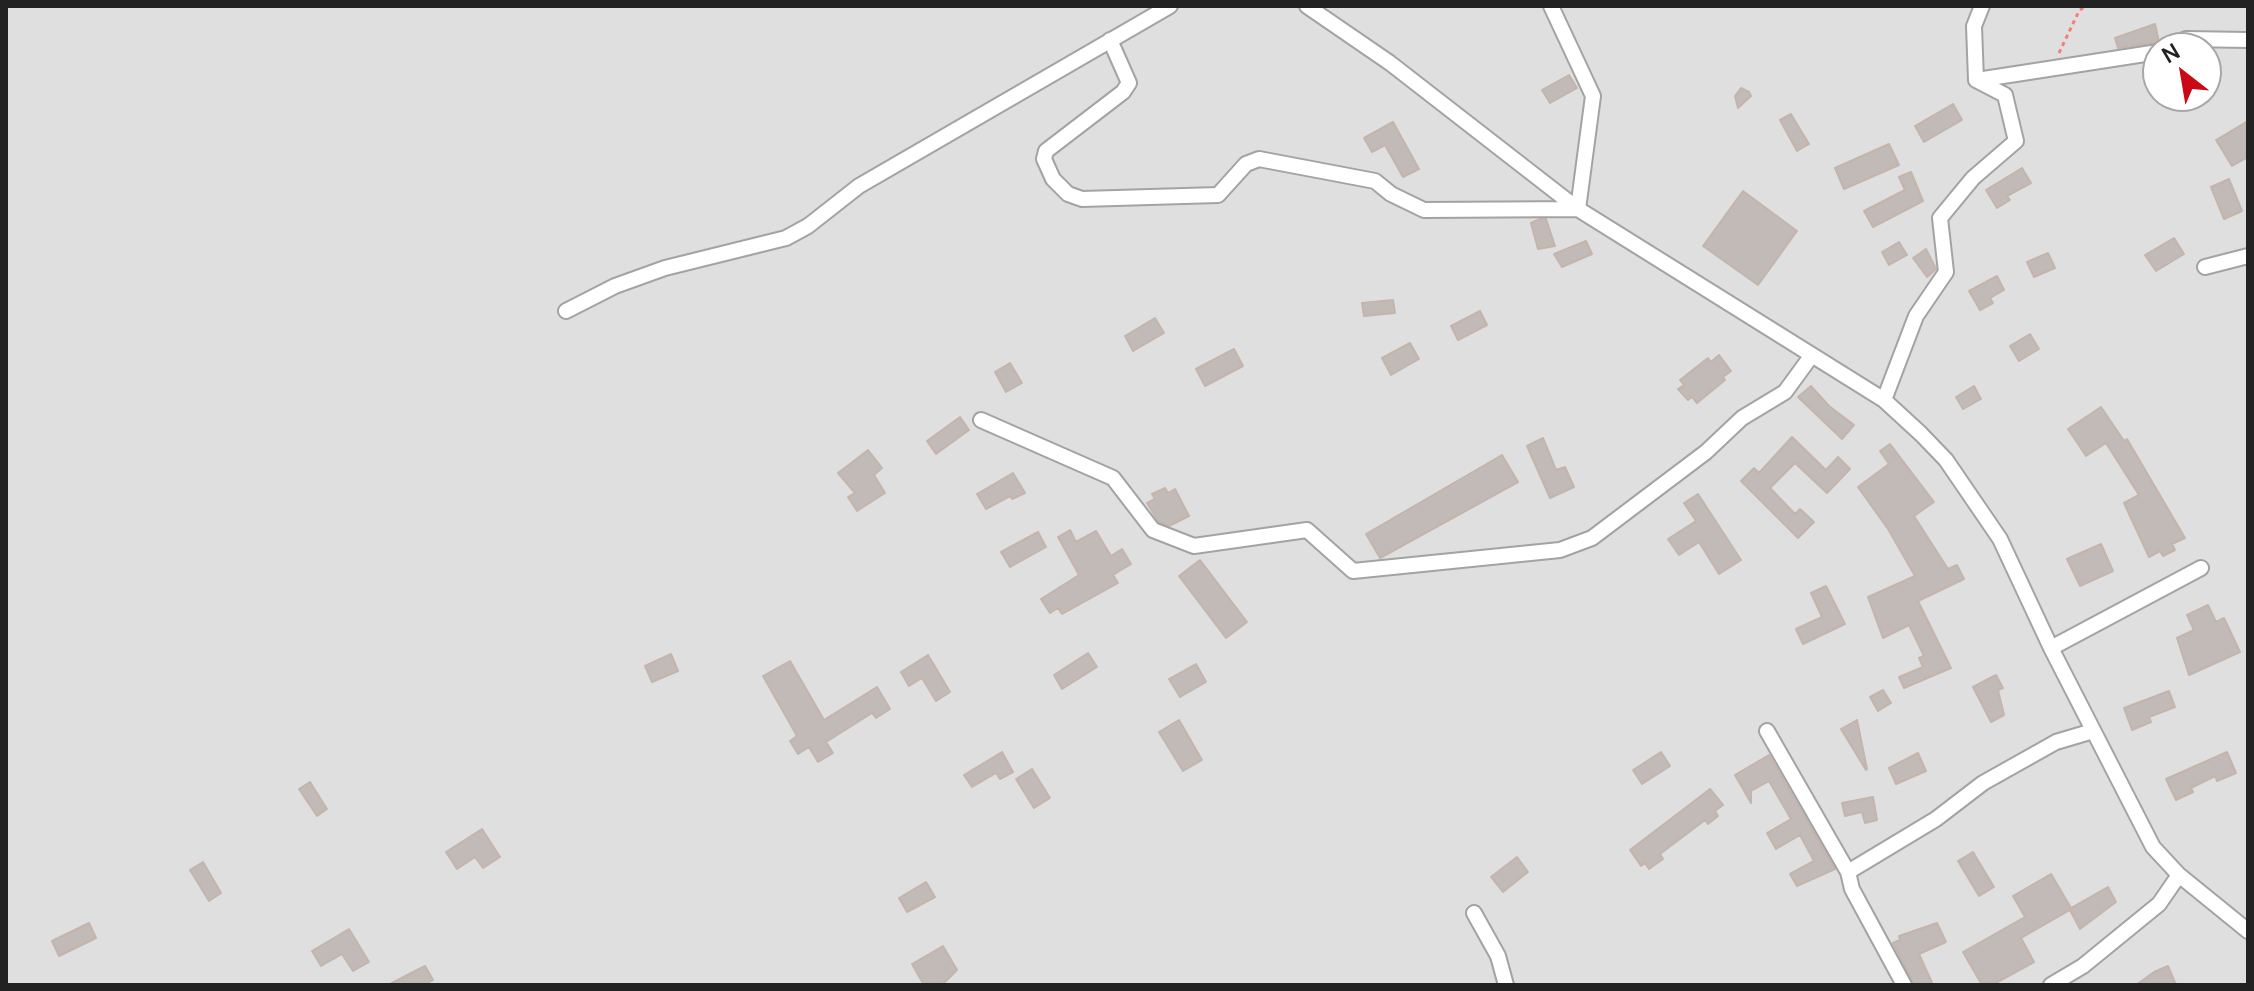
<!DOCTYPE html>
<style>
body{margin:0}
#map{position:relative;width:2254px;height:991px;overflow:hidden;background:#f1eee9;font-family:Manrope,sans-serif}
canvas{display:block}
.frame{position:absolute;inset:0;border:8px solid #222;pointer-events:none}
.north{position:absolute;left:2142px;top:32px;width:80px;height:80px;box-sizing:border-box;background:#fff;border:2px solid #a7a7a7;border-radius:50%;rotate:329deg;font-size:22px;font-weight:700;line-height:32px;text-align:center;color:#222}
.north::after{content:'';display:block;margin:auto;width:28px;height:36px;background:#ca0914;clip-path:polygon(50% 0,100% 100%,50% 72%,0 100%)}
</style>
<div id="map">
<canvas width="2254" height="991"></canvas>
<div class="frame"></div>
<div class="north">N</div>
</div>
<script>
const g = document.querySelector('canvas').getContext('2d');
g.lineJoin = 'round';
function fillPath(path, color) {
  g.fillStyle = color;
  g.fill(path, 'evenodd');
}
function poly(rows) {
  const path = new Path2D();
  for (const r of rows) {
    path.moveTo(r[0], r[1]);
    for (let i = 2; i < r.length; i += 2) path.lineTo(r[i], r[i + 1]);
  }
  return path;
}
function strokePath(path, color, width, dash) {
  g.strokeStyle = color;
  g.lineWidth = width;
  g.lineCap = dash ? 'butt' : 'round';
  g.setLineDash(dash || []);
  g.stroke(path);
}
fillPath(poly([
 [6,6,2248,6,2248,985,6,985],
 [2158,48,2206,48,2206,96,2158,96]
]), '#e0dfdf');
const building = poly([
 [2155,24,2159,42,2118,48,2115,38,2155,24],
 [1569,75,1577,88,1550,103,1542,90,1569,75],
 [1741,88,1749,92,1751,96,1738,108,1735,96,1741,88],
 [1953,104,1962,120,1924,142,1915,126,1953,104],
 [1791,114,1809,144,1797,151,1780,120,1791,114],
 [2248,121,2248,157,2232,166,2216,140,2248,121],
 [1393,122,1419,169,1403,177,1385,145,1372,152,1364,138,1393,122],
 [1889,144,1899,165,1844,189,1835,168,1889,144],
 [2022,168,2031,183,2007,196,2010,200,1997,208,1986,190,2022,168],
 [1911,172,1923,201,1873,227,1864,211,1905,190,1899,177,1911,172],
 [2229,179,2242,211,2224,219,2211,187,2229,179],
 [1743,191,1797,231,1758,285,1703,246,1743,191],
 [1540,219,1546,219,1555,246,1538,249,1531,223,1540,219],
 [2174,238,2184,254,2156,271,2145,255,2174,238],
 [1586,241,1592,254,1562,267,1554,254,1586,241],
 [1899,242,1907,255,1889,265,1882,252,1899,242],
 [1926,249,1936,269,1927,277,1913,258,1926,249],
 [2048,253,2055,268,2034,277,2027,262,2048,253],
 [1997,276,2004,290,1990,298,1993,303,1980,310,1969,291,1997,276],
 [1393,300,1395,313,1364,316,1362,303,1393,300],
 [1480,311,1487,325,1458,340,1451,326,1480,311],
 [1155,318,1164,333,1133,351,1125,336,1155,318],
 [2030,334,2039,349,2019,361,2010,346,2030,334],
 [1410,343,1419,359,1391,375,1382,358,1410,343],
 [1234,349,1243,366,1205,386,1196,369,1234,349],
 [1719,355,1731,371,1723,377,1725,380,1697,403,1692,397,1688,400,1678,389,1684,385,1680,380,1708,358,1711,362,1719,355],
 [1010,363,1022,383,1006,392,995,372,1010,363],
 [1811,386,1829,406,1854,425,1842,439,1798,397,1811,386],
 [1974,386,1981,399,1963,409,1956,397,1974,386],
 [2101,407,2124,441,2127,439,2185,538,2172,544,2175,550,2163,556,2160,551,2149,557,2124,503,2139,495,2106,443,2086,456,2068,429,2101,407],
 [960,417,969,430,936,454,927,441,960,417],
 [1792,437,1826,470,1838,457,1850,469,1827,493,1795,463,1770,488,1795,514,1800,509,1814,522,1798,538,1741,481,1754,468,1759,473,1792,437],
 [1543,438,1556,470,1565,467,1574,487,1550,498,1527,446,1543,438],
 [1890,444,1934,502,1914,516,1948,569,1957,565,1964,579,1918,601,1951,668,1904,688,1899,677,1923,667,1919,658,1924,656,1909,625,1883,638,1868,597,1915,576,1888,529,1858,487,1889,464,1880,451,1890,444],
 [868,450,882,468,874,475,885,493,857,511,848,497,855,493,838,473,868,450],
 [1502,455,1518,482,1380,558,1366,534,1502,455],
 [1013,473,1025,493,1012,499,1010,496,986,509,977,494,1013,473],
 [1165,488,1168,493,1175,489,1189,516,1169,526,1159,522,1147,503,1155,499,1152,494,1165,488],
 [1698,494,1741,560,1719,574,1699,542,1679,555,1668,539,1696,521,1684,503,1698,494],
 [1070,530,1076,542,1096,531,1111,556,1122,549,1131,564,1113,575,1118,583,1062,614,1058,608,1050,613,1041,599,1079,575,1058,537,1070,530],
 [1038,532,1046,547,1010,567,1001,552,1038,532],
 [2101,544,2113,571,2080,586,2067,559,2101,544],
 [1200,560,1247,622,1226,638,1179,576,1200,560],
 [1826,586,1845,624,1803,644,1796,629,1822,617,1811,593,1826,586],
 [2208,605,2216,622,2224,618,2240,652,2189,675,2177,638,2194,630,2187,615,2208,605],
 [1088,653,1097,667,1062,689,1054,675,1088,653],
 [671,654,678,671,652,682,645,666,671,654],
 [928,655,950,692,936,701,922,678,909,686,901,672,928,655],
 [790,661,824,720,877,687,890,709,876,718,872,713,826,742,833,753,818,762,809,747,798,754,790,741,797,736,763,676,790,661],
 [1196,664,1206,682,1180,697,1169,679,1196,664],
 [1996,675,2003,688,1998,690,2004,715,1991,722,1973,687,1996,675],
 [1883,690,1891,703,1878,711,1870,697,1883,690],
 [2169,691,2175,707,2149,717,2151,722,2132,730,2124,708,2169,691],
 [1179,720,1202,760,1183,771,1159,732,1179,720],
 [1857,720,1867,769,1866,770,1841,729,1857,720],
 [1002,752,1013,772,1000,779,996,773,972,787,964,775,1002,752],
 [1661,752,1670,766,1642,784,1633,770,1661,752],
 [2227,752,2236,773,2217,781,2215,776,2191,788,2193,792,2176,800,2166,779,2227,752],
 [1918,753,1926,771,1896,784,1889,768,1918,753],
 [1769,755,1835,869,1797,886,1790,874,1814,861,1800,835,1776,849,1767,833,1791,819,1769,781,1751,791,1751,803,1735,775,1769,755],
 [1032,769,1050,798,1034,808,1016,779,1032,769],
 [310,782,327,809,317,816,299,789,310,782],
 [1710,789,1723,805,1715,811,1718,816,1708,824,1705,820,1660,854,1663,859,1649,869,1645,863,1641,866,1630,850,1710,789],
 [1873,797,1877,820,1865,823,1862,812,1845,816,1842,803,1873,797],
 [482,829,500,857,483,868,475,857,457,869,446,852,482,829],
 [1973,852,1994,887,1979,896,1958,861,1973,852],
 [1517,857,1528,872,1503,892,1491,877,1517,857],
 [203,862,221,893,209,901,190,870,203,862],
 [2051,874,2071,908,2108,887,2116,902,2080,929,2070,910,2021,938,2034,962,1992,985,1982,985,1963,952,2025,917,2013,896,2051,874],
 [926,882,935,897,907,912,899,898,926,882],
 [89,923,96,938,59,956,52,941,89,923],
 [1937,923,1946,942,1919,954,1933,985,1914,985,1893,943,1900,940,1899,936,1937,923],
 [349,929,369,962,353,971,342,954,321,966,312,951,349,929],
 [943,946,957,970,942,985,924,985,912,964,943,946],
 [425,966,433,980,424,985,388,985,425,966],
 [2168,966,2176,985,2136,985,2154,972,2168,966]
]);
fillPath(building, '#c2bab6');
strokePath(building, '#c3b5ac', 2);
const street = poly([
 [1307,6,1390,63,1578,209,1884,400,1921,434,1946,460,2000,539,2051,648,2153,847,2179,875,2248,931],
 [1110,40,1129,83,1123,92,1046,151,1044,159,1053,179,1068,194,1082,199,1218,195,1246,164,1259,159,1375,181,1391,194,1424,210,1578,209,1593,96,1551,6],
 [2167,48,2186,39,2248,40],
 [1976,80,1974,26,1982,6],
 [1977,80,2158,52],
 [2205,267,2248,256],
 [566,311,615,286,665,268,786,238,808,226,859,186,1170,6],
 [1884,400,1916,316,1946,272,1940,218,1973,178,2016,141,2005,95,1976,80],
 [981,420,1113,478,1153,530,1194,546,1307,530,1353,571,1560,550,1592,538,1706,452,1742,418,1785,392,1812,355],
 [2051,648,2201,568],
 [1767,731,1848,872,1936,819,1983,783,2056,742,2093,731],
 [1848,872,1852,889,1904,985],
 [1474,913,1498,956,1506,985],
 [2051,985,2083,966,2159,904,2179,875]
]);
strokePath(street, '#a3a3a3', 18);
strokePath(poly([
 [2059,53,2079,11,2085,6]
]), '#f47e78', 3, [4, 4]);
strokePath(street, '#fff', 14);
</script>
